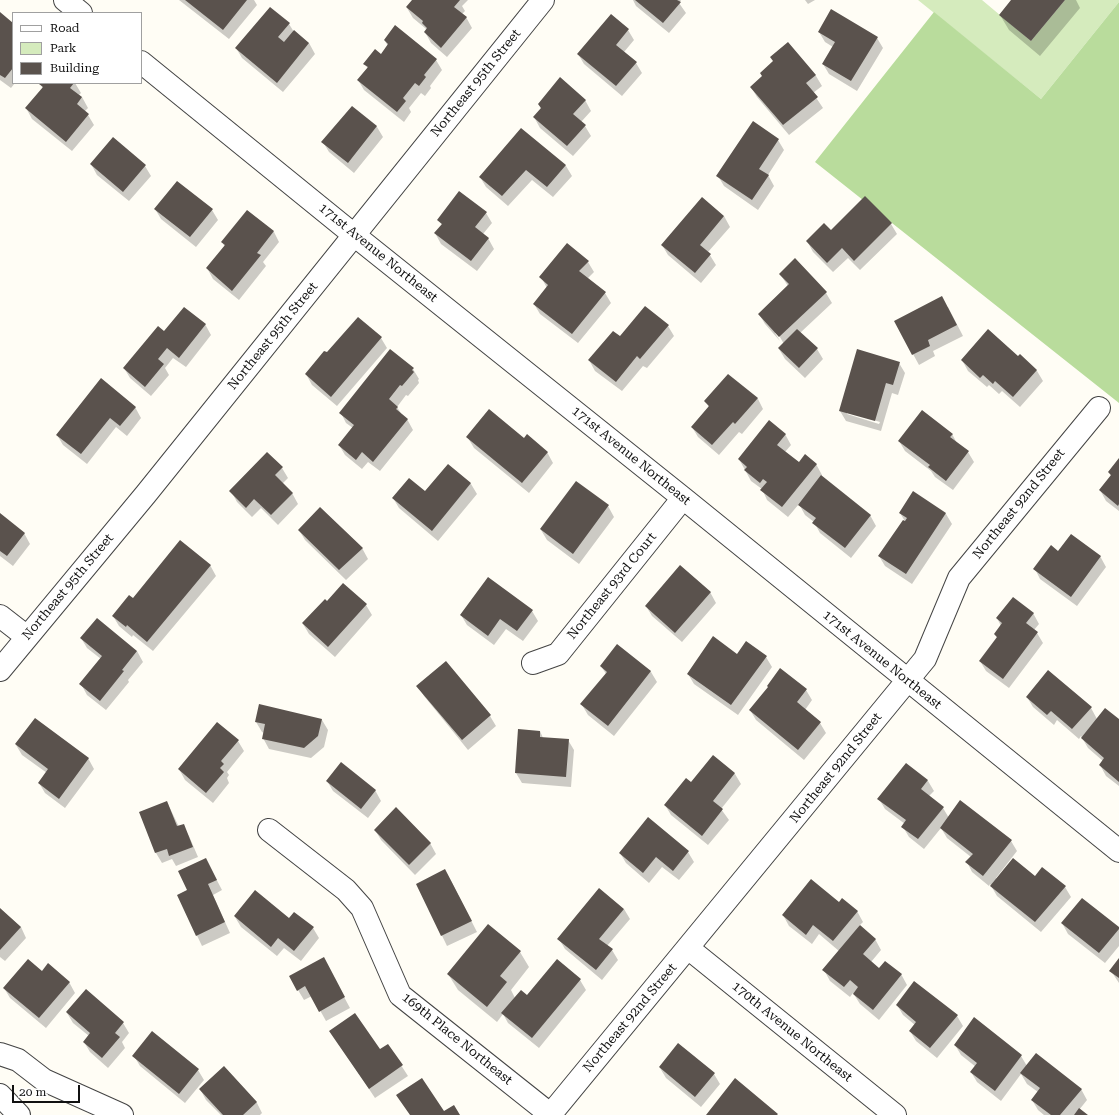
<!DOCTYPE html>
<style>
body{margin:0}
#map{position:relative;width:1119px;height:1115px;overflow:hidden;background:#fffdf5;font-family:"Roboto Serif",serif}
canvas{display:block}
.legend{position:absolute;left:12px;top:12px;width:130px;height:72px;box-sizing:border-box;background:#fff;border:1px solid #a0a0a0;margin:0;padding:5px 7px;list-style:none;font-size:12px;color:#111}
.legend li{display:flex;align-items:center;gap:8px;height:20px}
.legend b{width:20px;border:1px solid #a0a0a0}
.scale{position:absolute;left:12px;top:1085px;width:68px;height:18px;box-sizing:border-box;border:2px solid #111;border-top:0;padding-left:5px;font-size:12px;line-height:14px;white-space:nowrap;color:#111;-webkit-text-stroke:3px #fff;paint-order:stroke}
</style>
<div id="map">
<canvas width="1119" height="1115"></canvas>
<ul class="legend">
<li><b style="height:5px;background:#fff"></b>Road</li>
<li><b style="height:11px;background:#d5ebbd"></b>Park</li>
<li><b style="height:11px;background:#5a524d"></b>Building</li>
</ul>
<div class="scale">20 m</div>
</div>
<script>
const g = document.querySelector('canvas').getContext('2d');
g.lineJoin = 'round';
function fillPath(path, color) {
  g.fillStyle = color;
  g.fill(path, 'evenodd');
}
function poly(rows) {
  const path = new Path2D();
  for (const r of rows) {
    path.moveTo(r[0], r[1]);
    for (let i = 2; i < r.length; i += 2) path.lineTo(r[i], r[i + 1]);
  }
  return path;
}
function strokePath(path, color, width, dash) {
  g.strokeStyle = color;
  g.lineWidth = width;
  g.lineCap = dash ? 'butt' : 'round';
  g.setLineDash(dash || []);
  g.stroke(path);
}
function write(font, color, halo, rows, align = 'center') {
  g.font = font + ' "Roboto Serif",serif';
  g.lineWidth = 4;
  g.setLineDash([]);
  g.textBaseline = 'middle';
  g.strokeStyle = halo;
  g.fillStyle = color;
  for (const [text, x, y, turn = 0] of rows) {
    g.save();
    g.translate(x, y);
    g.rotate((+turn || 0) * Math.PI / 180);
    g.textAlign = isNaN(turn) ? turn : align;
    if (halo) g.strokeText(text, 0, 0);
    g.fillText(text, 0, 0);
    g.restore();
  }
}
fillPath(poly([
 [918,0,982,0,1031,41,1065,0,1119,0,1119,2,1041,99]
]), '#d5ebbd');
fillPath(poly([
 [1119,2,1119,403,815,162,934,12,1041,99]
]), '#b9dc9c');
fillPath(poly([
 [179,0,254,0,257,5,229,39],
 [413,0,468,0,462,6,465,11,462,14,466,17,472,28,447,57,431,43,425,32,427,30,425,28,413,18,407,8],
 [633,0,681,0,679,3,686,13,669,33,636,6],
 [805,0,815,0,808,4],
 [1012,0,1076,0,1080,8,1040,56,1009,30,1000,15],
 [0,13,13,24,13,83,15,83,11,88,0,80],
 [289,24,294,32,309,43,315,54,283,92,242,58,236,48],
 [628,30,634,40,624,52,636,63,642,73,622,96,584,64,578,54],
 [819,32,877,38,883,48,857,91,829,74,823,64,833,47,825,42],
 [385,41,436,60,442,70,430,86,431,88,425,96,421,93,409,108,411,112,404,122,364,90,358,80,368,69,365,64,381,55,388,46],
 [788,43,816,76,822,86,813,93,823,108,789,135,757,97,751,87,763,77],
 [42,83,75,83,81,93,79,95,82,97,88,108,84,112,88,115,94,125,72,151,32,119,26,108,43,89,41,85],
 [585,100,591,111,581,122,585,126,591,136,573,156,540,128,534,117,541,109,539,104],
 [352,107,377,127,383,137,354,173,329,152,323,142],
 [521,129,566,166,572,176,553,197,532,180,508,206,486,187,480,177],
 [778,140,784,150,768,175,774,186,758,210,724,186,718,176],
 [91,164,145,166,151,176,129,201,97,175],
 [177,182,212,210,218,220,196,247,161,219,155,209],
 [460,192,486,213,492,223,483,234,488,238,494,249,477,271,441,244,435,233,442,225,438,220],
 [248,211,274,232,279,242,263,262,266,266,239,300,213,279,207,268,225,247,222,242],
 [724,216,730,227,708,252,716,265,701,283,668,255,662,245],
 [891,224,897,234,860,270,848,258,833,272,813,252,807,241,831,231],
 [588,262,594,272,587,279,605,293,611,303,578,343,540,314,534,304,547,288,541,277],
 [780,274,826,293,832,303,800,333,817,349,823,359,805,378,785,359,779,349,784,344,777,332,775,333,780,341,765,324,759,314,788,286],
 [948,307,963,336,933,351,935,356,919,365,895,321],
 [205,324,211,335,186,367,173,358,165,368,169,375,151,396,130,378,124,368,164,332],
 [668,326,674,336,647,368,643,366,622,391,595,371,589,360,620,338],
 [381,338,387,348,337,406,312,385,306,374,327,353],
 [1020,356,1037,371,1043,381,1020,407,1002,391,999,394,989,385,987,387,968,371,962,360,1018,358],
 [899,363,905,373,898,395,892,393,881,431,846,421,840,411],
 [847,412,880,422,879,424,847,414],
 [413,369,419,379,418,380,419,383,408,396,406,395,397,407,402,415,407,419,413,430,380,471,368,462,362,469,345,455,339,445,353,428,346,423,341,413],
 [728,375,758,399,763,409,742,434,739,432,719,455,698,437,692,427,709,408,706,401],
 [135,407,141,418,127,436,116,427,87,464,63,445,57,435],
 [785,434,791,445,785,452,799,464,816,464,822,475,821,476,870,515,876,526,851,558,820,533,814,522,805,515,799,504,788,517,767,500,762,489,751,481,739,459],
 [952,434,958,445,968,452,974,462,953,490,935,477,931,471,905,451,899,441],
 [468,438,524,439,547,452,553,463,529,493,474,448],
 [1119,460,1119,511,1106,501,1100,490,1111,476,1109,472],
 [448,465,471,484,477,494,438,541,399,508,393,498,425,492],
 [282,468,288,478,282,484,292,493,298,504,278,525,261,508,252,517,237,502,231,491],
 [914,493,946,514,952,524,912,584,885,566,879,556,906,523,900,513],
 [608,506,614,517,579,564,547,540,541,530],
 [0,514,24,533,30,544,13,566,0,556],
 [299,530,362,548,368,559,346,580,305,540],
 [1058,552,1100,556,1106,567,1077,606,1040,579,1035,569],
 [210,565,216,576,153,651,133,635,132,637,119,626,113,616,133,600],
 [710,592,716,603,682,642,652,616,646,606],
 [328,603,366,605,372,615,335,657,309,634,303,624],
 [532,611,538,621,523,641,506,629,494,645,467,625,461,615],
 [1033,613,1039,624,1034,630,1037,633,1043,643,1009,688,986,671,980,661,997,638,995,634,1001,626,997,618],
 [81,638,137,651,143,662,128,680,129,682,106,710,87,695,81,684,101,659,87,648],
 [617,645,651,672,657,682,614,736,588,715,582,705,606,674,601,666],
 [737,656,766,657,772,667,738,715,694,684,688,674],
 [446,662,490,716,496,726,468,750,424,696,418,686],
 [780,670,806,690,812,700,805,710,820,723,826,733,804,760,756,720,750,710,769,687],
 [1027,697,1091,708,1097,719,1119,721,1119,786,1106,776,1100,765,1103,761,1088,748,1081,736,1079,739,1057,720,1054,725,1033,707],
 [322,720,328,730,324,747,311,758,269,749,263,738,264,733,262,732,256,722],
 [540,731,543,738,568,740,574,750,571,787,522,783,516,773],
 [238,741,244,751,227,772,229,775,227,778,229,783,213,803,185,780,179,769],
 [16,745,88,758,94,769,65,808,45,793,39,783,47,773,22,755],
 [713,756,735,774,741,784,721,809,729,820,708,845,671,815,665,805,691,783],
 [906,764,928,781,934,791,929,796,943,808,949,818,1011,841,1017,851,996,878,997,879,1036,877,1065,887,1071,897,1041,932,997,896,990,884,989,886,972,872,967,862,971,857,947,838,941,828,924,849,909,837,903,827,905,824,885,809,879,799],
 [327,781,375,790,381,801,368,818,333,791],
 [167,802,179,827,183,825,189,836,198,857,176,866,172,859,162,863,156,853,140,812],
 [375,830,430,843,436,854,415,875,381,840],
 [688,852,694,862,679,880,662,867,649,883,626,863,620,853],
 [211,869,222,890,213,895,230,933,202,946,178,896,188,891],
 [451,881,477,932,447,946,417,884],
 [839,903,857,911,863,922,859,926,875,939,881,950,871,962,879,969,901,974,907,985,879,1020,860,1004,853,993,850,997,830,981,824,970,839,951,819,934,812,944,789,926,783,915],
 [0,909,21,927,26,938,5,961,0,957],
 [624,909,630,919,607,946,612,950,618,960,602,980,565,949,559,939],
 [235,917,289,919,313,928,319,938,301,961,284,948,277,956,241,927],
 [1062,923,1119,928,1119,946,1105,963,1068,934],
 [520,952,529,967,511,990,515,998,527,997,557,961,580,980,586,990,539,1048,508,1023,503,1014,497,1022,458,990,448,974],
 [1119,960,1119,983,1111,971],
 [329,969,350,1008,326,1021,312,996,304,1000,298,990],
 [42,972,69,982,75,993,46,1028,10,998,4,988],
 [86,991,123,1023,129,1033,122,1042,125,1048,108,1068,90,1052,84,1042,89,1036,73,1023,67,1013],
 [897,1005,957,1016,963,1026,937,1058,916,1041,910,1031,915,1025,903,1015],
 [337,1041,380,1051,388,1045,408,1076,375,1098],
 [955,1045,1021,1056,1027,1066,1081,1089,1087,1100,1079,1110,1086,1115,1044,1115,1038,1110,1032,1100,1038,1092,1027,1084,1021,1074,1001,1101,977,1082,971,1072,976,1067,961,1055],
 [134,1056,198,1070,204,1080,185,1103,140,1066],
 [224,1067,257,1103,262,1113,260,1115,221,1115,206,1100,200,1089],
 [660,1068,714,1074,720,1084,701,1107,666,1078]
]), '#0003');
fillPath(poly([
 [185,0,247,0,223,30],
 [412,0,460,0,454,7,467,17,441,48,424,32,427,28,422,23,423,21,406,7],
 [635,0,677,0,681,2,663,23],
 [1011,0,1065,0,1031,41,999,15],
 [270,7,290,23,278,37,284,42,294,30,309,43,277,83,235,48],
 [831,9,878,37,851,81,822,64,835,42,818,32],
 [0,12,13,23,13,68,5,78,0,75],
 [611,14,629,29,616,45,637,62,616,86,577,54],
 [395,25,437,59,424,75,426,77,419,86,415,83,403,98,406,101,397,112,357,80,368,67,363,64,375,49,381,54,388,44,384,40],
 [788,42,816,75,806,83,818,97,783,125,750,87,762,76,760,73,773,61,770,57],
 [560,77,586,100,573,114,586,125,567,146,533,117,541,108,538,104],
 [41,83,74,83,70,88,82,97,77,104,89,114,66,142,25,108,43,87,39,84],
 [352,106,377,126,348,163,321,142],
 [753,121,779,139,759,169,769,175,752,200,716,176],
 [521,128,566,165,547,187,526,170,502,196,479,177],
 [113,137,146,165,123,192,90,164],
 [177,181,213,209,190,237,154,209],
 [459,191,487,212,475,227,489,238,471,261,434,233,442,224,437,220],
 [865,196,892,223,854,261,842,248,827,263,806,241,824,223,831,230],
 [702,197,724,216,700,245,711,254,695,273,661,245],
 [247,210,274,231,257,253,261,255,232,291,206,268,225,245,221,242],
 [567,243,589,261,579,271,606,292,572,334,533,304,548,285,539,277],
 [795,258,827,292,779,337,758,314,789,284,779,274],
 [942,296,957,325,928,340,930,346,912,355,894,321],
 [645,306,669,325,640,359,637,356,616,382,588,360,613,331,620,336],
 [184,307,206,324,179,358,167,348,158,359,164,364,145,387,123,368,158,326,164,331],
 [358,317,382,337,331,397,305,374,324,351,327,352],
 [797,329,818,348,799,368,778,348],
 [988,329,1018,356,1020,354,1037,370,1013,397,995,381,993,384,983,375,980,378,961,360],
 [390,349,414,368,412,370,414,372,402,386,400,385,389,399,398,407,396,409,408,419,373,462,362,452,356,460,338,445,354,425,339,413],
 [857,349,900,362,893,385,886,383,875,421,839,411],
 [728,374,758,398,735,424,733,422,712,445,691,427,709,406,704,401],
 [101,378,136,407,120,426,110,418,81,454,56,435],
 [489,409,524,438,527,434,548,452,522,483,466,437],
 [922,410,953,434,950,437,969,451,946,481,928,467,930,465,898,441],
 [769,420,786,434,777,445,799,462,805,454,817,464,782,507,760,490,767,482,763,479,760,483,744,470,747,467,738,459],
 [267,452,283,467,275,475,293,493,271,515,254,499,246,508,229,491],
 [1119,458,1119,504,1118,506,1099,490,1111,475,1108,472],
 [448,464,471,483,432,531,392,498,409,478,425,491],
 [821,475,871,515,845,548,812,523,816,518,798,505],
 [576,481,609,505,573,554,540,529],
 [913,491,946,513,906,574,878,556,903,520,905,521,907,518,899,513],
 [320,507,363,548,339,570,298,530],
 [0,513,25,533,7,556,0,551],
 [1071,534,1101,556,1071,597,1033,569,1051,545,1058,551],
 [180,540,211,565,147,642,127,625,126,627,112,616,129,595,133,598],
 [680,565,711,592,675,633,645,606],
 [488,577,533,610,517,631,500,619,488,636,460,615],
 [343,583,367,604,328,647,302,623,325,599,327,601],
 [1013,597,1034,613,1026,623,1038,632,1003,679,979,661,997,637,994,634,1002,623,996,618],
 [97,618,137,651,122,670,124,671,100,701,79,684,102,656,80,638],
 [713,636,737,654,746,641,767,656,731,705,687,674],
 [617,644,651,671,608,726,580,704,607,672,600,666],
 [446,661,491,715,462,740,416,686],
 [780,668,807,689,797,702,821,722,798,750,749,710,768,687,767,686],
 [1048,670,1092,707,1072,729,1051,711,1047,715,1026,697],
 [259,704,322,719,318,736,304,748,262,739,265,724,255,722],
 [1105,708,1119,719,1119,782,1099,765,1104,758,1081,738],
 [35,718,89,758,59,799,38,783,48,769,15,744],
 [217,722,239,740,221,761,224,764,220,768,224,772,206,793,178,769],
 [518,729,540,731,540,737,569,739,566,777,515,773],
 [713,755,735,773,713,801,723,809,702,836,664,805,686,778,691,782],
 [341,762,376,790,361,809,326,781],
 [906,763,928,780,921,789,944,807,918,839,901,827,906,820,877,799],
 [960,800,1012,840,983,876,965,862,973,854,940,828],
 [167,801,177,826,184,824,193,847,169,856,167,849,155,853,139,812],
 [396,807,431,843,409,865,374,830],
 [648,817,689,851,673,871,656,857,643,873,619,853],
 [206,858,217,880,208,884,225,922,196,936,177,895,187,890,178,871],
 [1013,858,1035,876,1042,867,1066,886,1035,922,990,886],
 [445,869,472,921,441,936,416,884],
 [811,879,839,902,842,898,858,911,833,941,813,925,806,935,782,915],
 [599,888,624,909,599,939,613,949,596,970,557,939],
 [255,890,289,918,294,912,314,927,294,951,278,938,271,947,234,916],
 [1082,898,1119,927,1119,929,1099,953,1061,923],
 [0,908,21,927,0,950],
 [488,924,521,951,500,976,507,982,487,1007,447,974],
 [860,925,876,939,863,954,879,968,885,961,902,974,873,1010,853,994,858,987,850,980,844,987,822,970],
 [324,957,345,997,319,1012,305,986,297,991,289,976],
 [1119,958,1119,978,1109,971],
 [28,959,42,971,48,963,70,982,39,1018,3,988],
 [557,959,581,979,532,1038,501,1013,521,990,527,995],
 [914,981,958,1015,930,1048,909,1031,916,1022,896,1005],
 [86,989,124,1022,115,1033,120,1037,102,1058,83,1042,90,1033,66,1012],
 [355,1013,380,1049,388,1044,403,1065,369,1089,329,1031],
 [974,1017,1022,1055,995,1091,970,1072,977,1063,954,1045],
 [152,1031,199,1069,179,1094,132,1056],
 [678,1043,715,1073,695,1097,659,1067],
 [1036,1053,1082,1089,1060,1115,1051,1115,1031,1100,1040,1088,1020,1073],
 [224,1066,257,1102,243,1115,223,1115,199,1089],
 [422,1078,444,1111,454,1105,460,1115,410,1115,396,1095],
 [735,1078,778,1114,777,1115,706,1115],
 [1079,1108,1088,1115,1074,1115]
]), '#5a524d');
const street = poly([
 [65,0,81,13],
 [141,62,354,235,683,498,1119,851],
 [0,616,27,637],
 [533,663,558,654,683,498],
 [0,670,146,494,543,0],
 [269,830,346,890,362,908,400,995,551,1115],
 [688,948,895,1115],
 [0,1054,18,1060,44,1080,122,1115],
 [0,1095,19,1115],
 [550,1115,925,659,959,578,1099,408]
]);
strokePath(street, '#444', 24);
strokePath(street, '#fff', 22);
write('13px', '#111', '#fff', [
 ["Northeast 95th Street",476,83,-51],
 ["171st Avenue Northeast",378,253,39],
 ["Northeast 95th Street",273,336,-51],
 ["171st Avenue Northeast",631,456,39],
 ["Northeast 92nd Street",1019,504,-51],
 ["Northeast 93rd Court",612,586,-51],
 ["Northeast 95th Street",68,587,-50],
 ["171st Avenue Northeast",882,660,39],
 ["Northeast 92nd Street",836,768,-51],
 ["Northeast 92nd Street",630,1018,-50],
 ["170th Avenue Northeast",792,1032,39],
 ["169th Place Northeast",457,1039,39]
]);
</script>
